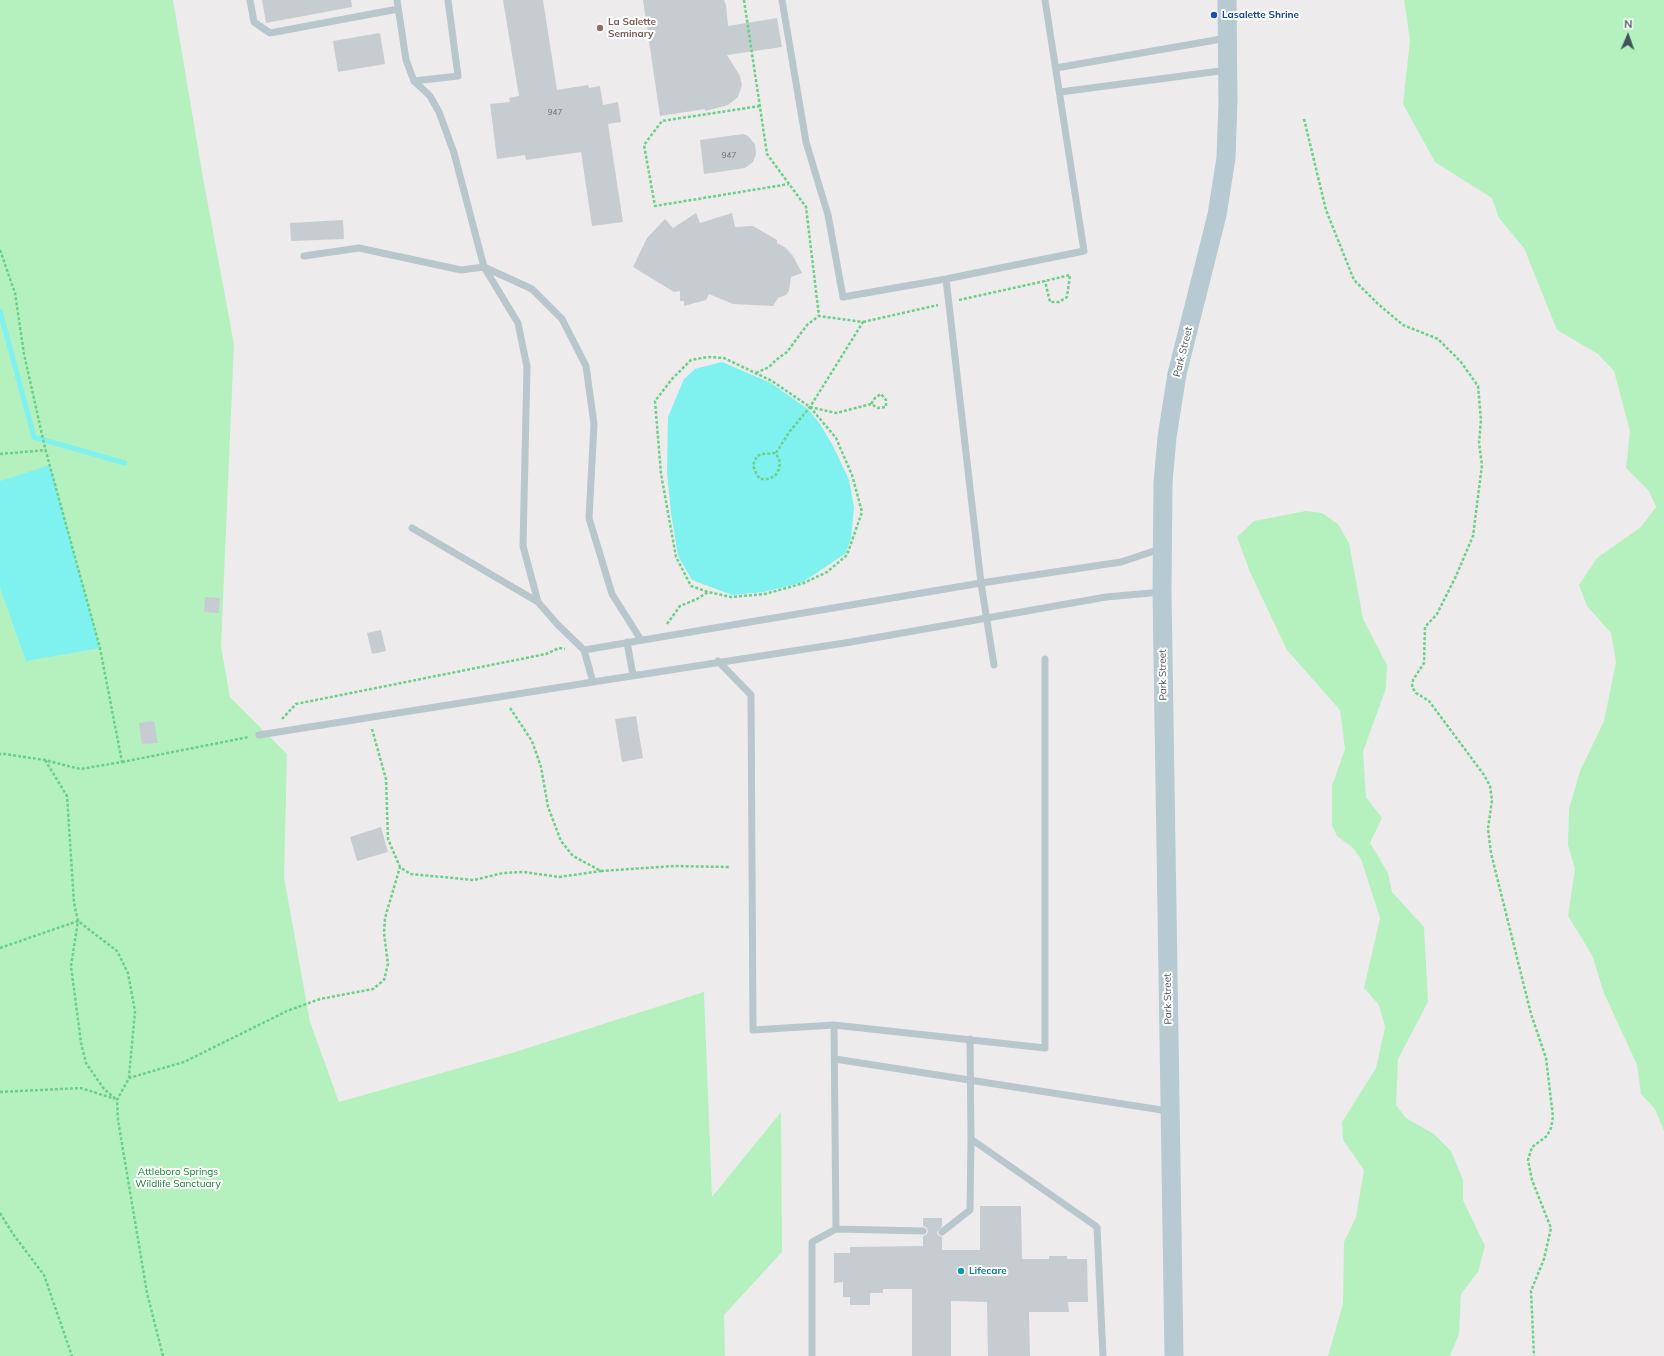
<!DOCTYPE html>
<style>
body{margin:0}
#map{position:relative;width:1664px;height:1356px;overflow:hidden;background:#eeebec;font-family:Mulish,sans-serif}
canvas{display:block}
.north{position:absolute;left:1608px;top:16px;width:40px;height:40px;-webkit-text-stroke:3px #fff;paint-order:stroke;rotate:2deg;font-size:11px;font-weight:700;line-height:16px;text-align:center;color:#435459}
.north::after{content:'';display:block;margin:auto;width:14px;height:18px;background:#435459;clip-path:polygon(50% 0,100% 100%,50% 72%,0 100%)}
</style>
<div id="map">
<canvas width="1664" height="1356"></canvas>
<div class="north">N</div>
</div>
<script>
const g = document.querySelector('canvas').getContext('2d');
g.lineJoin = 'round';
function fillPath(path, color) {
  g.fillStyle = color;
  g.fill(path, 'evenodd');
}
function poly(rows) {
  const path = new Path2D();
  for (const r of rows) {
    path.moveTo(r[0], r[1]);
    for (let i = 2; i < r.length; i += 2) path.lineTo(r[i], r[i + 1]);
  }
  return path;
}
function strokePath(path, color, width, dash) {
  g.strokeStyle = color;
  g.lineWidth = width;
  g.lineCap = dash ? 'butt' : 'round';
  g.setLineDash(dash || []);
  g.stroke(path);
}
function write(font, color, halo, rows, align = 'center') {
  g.font = font + ' Mulish,sans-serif';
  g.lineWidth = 4;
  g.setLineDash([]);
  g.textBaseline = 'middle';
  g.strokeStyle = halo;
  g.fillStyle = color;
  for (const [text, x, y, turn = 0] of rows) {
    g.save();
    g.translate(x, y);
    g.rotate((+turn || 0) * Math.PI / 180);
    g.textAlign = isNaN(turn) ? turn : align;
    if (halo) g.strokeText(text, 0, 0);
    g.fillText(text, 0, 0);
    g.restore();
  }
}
fillPath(poly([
 [0,0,173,0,203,178,234,344,221,646,230,697,287,754,284,877,310,1022,339,1102,512,1053,704,992,712,1197,781,1112,782,1252,724,1315,725,1356,0,1356],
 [1404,0,1664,0,1664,1131,1655,1109,1641,1094,1637,1065,1604,993,1592,955,1568,916,1575,869,1568,845,1569,809,1580,771,1604,721,1616,662,1611,633,1587,606,1579,585,1597,558,1641,527,1656,507,1649,491,1626,468,1630,431,1614,371,1598,354,1557,330,1524,248,1499,218,1492,198,1435,162,1403,104,1410,40],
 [1306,511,1322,513,1338,524,1349,543,1363,619,1387,665,1386,688,1363,752,1366,797,1382,818,1370,843,1388,873,1392,892,1424,927,1428,1002,1398,1059,1396,1105,1406,1118,1434,1134,1451,1151,1463,1180,1463,1200,1485,1246,1478,1272,1461,1294,1459,1334,1450,1356,1328,1356,1343,1304,1344,1242,1356,1217,1364,1170,1343,1140,1342,1122,1376,1068,1385,1027,1379,1005,1364,988,1380,918,1361,859,1353,848,1337,836,1332,825,1332,786,1345,749,1340,710,1287,650,1250,572,1237,537,1254,521]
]), '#b5f1bf');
fillPath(poly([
 [722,362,771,383,808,409,820,424,833,446,849,480,854,507,851,538,846,553,803,582,764,592,732,595,692,580,678,556,671,513,667,472,668,417,684,379,695,369],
 [50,465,100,648,26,661,0,588,0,481]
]), '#7ff1ef');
strokePath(poly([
 [0,311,34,437,125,463]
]), '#7ff1ef', 5);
fillPath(poly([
 [262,0,351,0,352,7,266,23],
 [503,0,543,0,557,90,588,85,589,88,600,86,603,105,618,102,621,122,608,124,623,222,592,226,581,152,526,160,525,155,497,159,490,104,510,102,509,98,519,96],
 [643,0,724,0,726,5,728,26,777,18,782,47,727,55,740,76,742,85,738,97,728,105,705,111,705,109,660,116],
 [380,33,385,64,338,72,333,41],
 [743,134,748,136,755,144,756,154,753,162,745,168,704,174,700,140],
 [696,213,700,223,732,213,735,227,753,226,777,240,777,243,786,248,793,256,802,273,791,277,789,291,786,295,778,298,773,306,733,304,709,294,706,300,684,306,684,301,680,301,680,291,674,292,633,267,647,238,665,219,673,228],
 [343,220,344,239,291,241,290,223],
 [205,597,220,598,219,613,204,612],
 [381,630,386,651,372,654,367,633],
 [636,716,643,758,622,762,615,719],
 [154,721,158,743,142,744,139,723],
 [381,827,388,852,357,861,350,837],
 [980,1206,1021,1206,1022,1259,1049,1259,1049,1256,1067,1256,1067,1259,1087,1259,1088,1302,1068,1302,1069,1312,1029,1312,1030,1356,988,1356,987,1302,951,1301,951,1356,912,1356,912,1289,883,1289,883,1293,870,1293,870,1305,850,1305,850,1297,843,1297,843,1282,834,1283,834,1253,850,1253,850,1247,923,1246,923,1236,927,1234,928,1231,926,1227,923,1226,923,1218,942,1218,942,1226,937,1232,938,1235,942,1237,942,1250,980,1250]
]), '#c7ccd1');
strokePath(poly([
 [744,0,767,154,806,207,819,316,863,322,810,407,790,431,776,453,780,462,779,469,775,476,768,479,760,479,756,473,753,465,757,456,762,454,776,453],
 [760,106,662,121,644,145,655,206,789,184],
 [1304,119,1326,210,1354,280,1377,303,1403,325,1438,339,1461,362,1478,386,1481,420,1479,443,1482,465,1473,536,1456,576,1437,614,1425,627,1424,663,1413,680,1412,687,1416,693,1429,701,1484,775,1490,786,1492,800,1488,829,1491,853,1531,1014,1546,1058,1553,1117,1551,1128,1547,1136,1532,1147,1528,1160,1532,1180,1551,1228,1544,1259,1531,1291,1534,1356],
 [0,250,15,293,24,354,45,448,100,648,122,762,80,769,45,760,5,754,0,754],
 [959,300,1045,281,1070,275,1067,297,1059,302,1050,302,1045,281],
 [863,322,938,305],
 [756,373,769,367,776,360,787,352,807,325,819,316],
 [810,407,836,438,852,475,862,512,847,555,827,572,804,583,765,594,731,597,708,592,691,586,676,557,661,474,655,401,672,379,691,360,707,357,724,358,772,381,810,407,836,413,871,404,878,408,886,407,886,400,881,394,875,398,871,404],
 [0,454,46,450],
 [667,624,680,606,697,599,708,592],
 [510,708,532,741,541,767,548,807,561,841,573,856,601,871,674,866,729,867],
 [282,719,296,704,546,654,559,648,565,649],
 [372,729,386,779,388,839,400,867,410,874,474,880,503,873,524,872,559,877,601,871],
 [45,760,67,796,74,903,78,921,117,951,128,973,135,1011,129,1077],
 [122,762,249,737],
 [0,948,78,921,71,966,81,1043,86,1063,104,1089,117,1100],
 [0,1092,81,1088,115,1099],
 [0,1213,13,1234,44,1275,72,1356],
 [163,1356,147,1293,118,1120,117,1100,129,1078,184,1062,287,1011,320,999,373,989,384,980,388,964,384,933,385,918,400,867]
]), '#6bd088', 2.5, [3, 2]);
strokePath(poly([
 [250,0,254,22,270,33,398,9],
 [397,0,406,60,414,81,430,96,439,112,454,153,484,267,518,323,527,367,523,546,538,602,558,625,584,650,593,682,851,642,1106,597,1162,592],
 [782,0,806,142,828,215,843,297,946,279,1084,251,1045,0],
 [1056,68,1227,38],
 [414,81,458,76,448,0],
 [1060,92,1228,70],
 [304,256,359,248,461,270,484,267,532,289,562,319,586,366,594,424,589,518,612,594,641,640],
 [946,279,981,583,994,665],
 [412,528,538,602],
 [627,642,633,675],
 [584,650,981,583,1121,562,1160,549],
 [718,661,751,695,753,1030,834,1025,1045,1048,1045,659],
 [259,735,593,682],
 [970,1039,971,1139,1097,1227,1103,1356],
 [835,1059,1168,1111],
 [836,1229,923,1231],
 [942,1232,970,1210,971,1139],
 [812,1356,812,1242,836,1229,834,1025]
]), '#b8c7cc', 7);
strokePath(poly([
 [1174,1356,1162,592,1163,483,1167,437,1177,374,1217,215,1226,158,1228,101,1227,0]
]), '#b7c9d1', 19);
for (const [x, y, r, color] of [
 [1214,15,4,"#1a4fb4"],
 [600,28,4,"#8d6e63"],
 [961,1271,4,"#0f9aa8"]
]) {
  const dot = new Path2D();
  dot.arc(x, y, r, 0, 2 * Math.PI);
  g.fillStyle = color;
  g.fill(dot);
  strokePath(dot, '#fff', 1.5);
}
write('8px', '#647277', null, [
 ["947",555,113],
 ["947",729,156]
]);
write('bold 10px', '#164399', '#fff', [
 ["Lasalette Shrine",1222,15]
], 'left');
write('bold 10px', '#785e54', '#fff', [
 ["La Salette",608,22],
 ["Seminary",608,34]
], 'left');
write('10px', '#435459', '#fff', [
 ["Park Street",1183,352,-76],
 ["Park Street",1163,675,-91],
 ["Park Street",1168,999,-91]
]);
write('10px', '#107e2f', '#fff', [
 ["Attleboro Springs",178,1172],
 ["Wildlife Sanctuary",178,1184]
]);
write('bold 10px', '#0d838f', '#fff', [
 ["Lifecare",969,1271]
], 'left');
</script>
